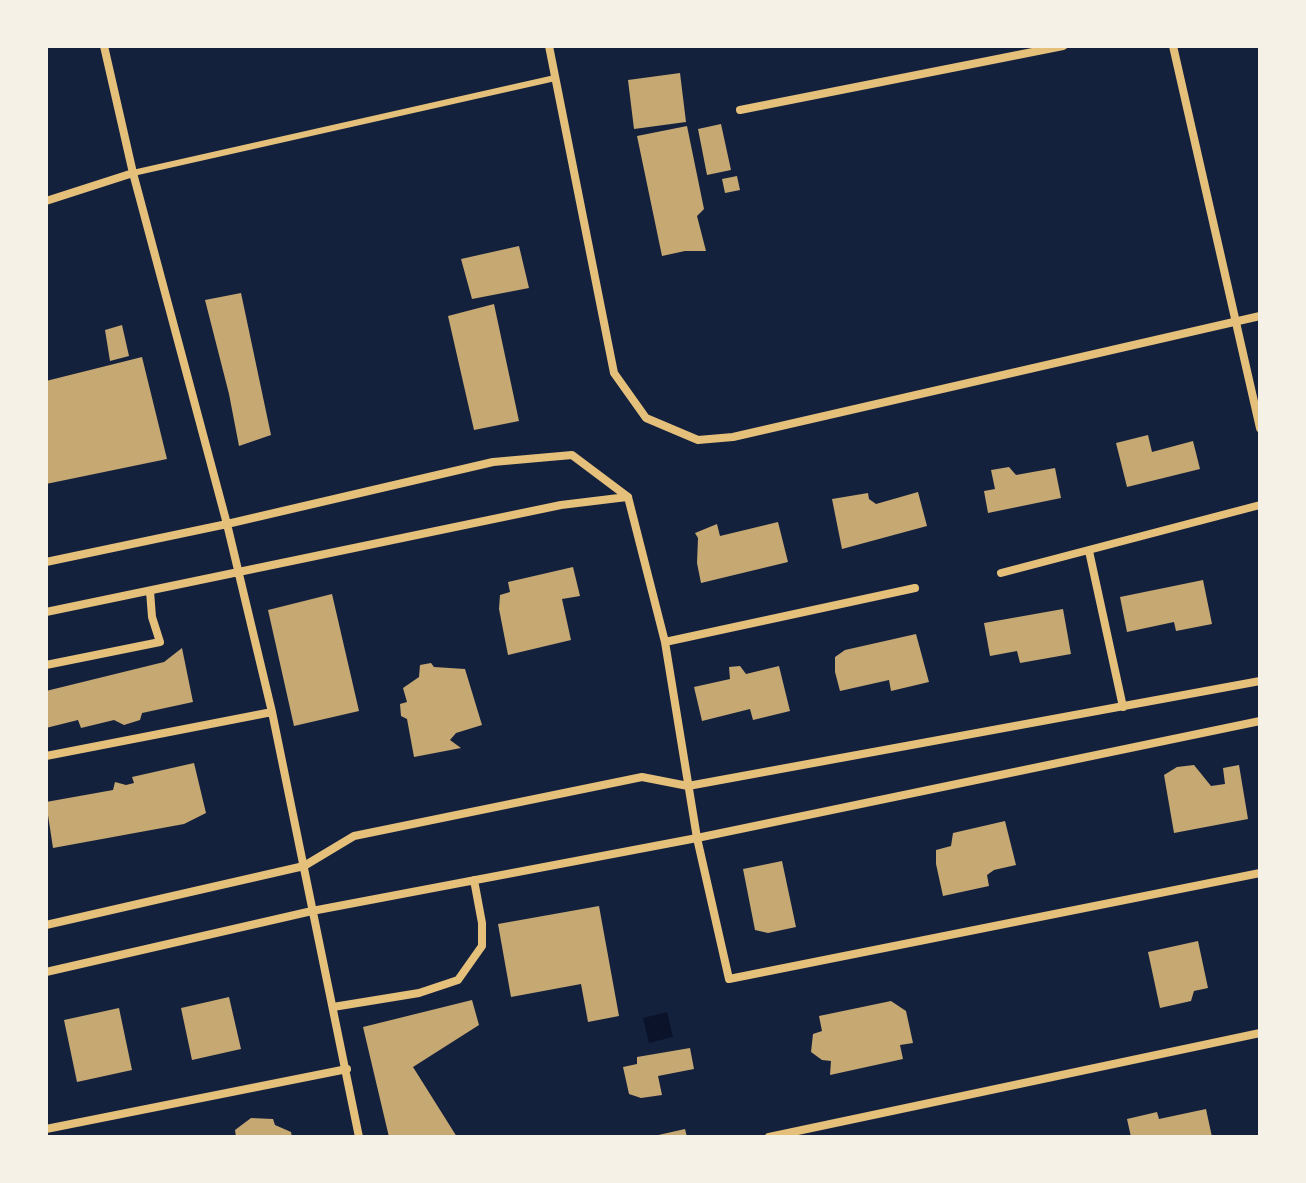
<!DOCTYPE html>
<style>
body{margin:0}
#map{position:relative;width:1306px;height:1183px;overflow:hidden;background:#14213d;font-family:"Source Sans 3",sans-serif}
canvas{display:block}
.frame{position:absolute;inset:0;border:48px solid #f6f1e7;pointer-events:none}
</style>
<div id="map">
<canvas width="1306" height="1183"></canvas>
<div class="frame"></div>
</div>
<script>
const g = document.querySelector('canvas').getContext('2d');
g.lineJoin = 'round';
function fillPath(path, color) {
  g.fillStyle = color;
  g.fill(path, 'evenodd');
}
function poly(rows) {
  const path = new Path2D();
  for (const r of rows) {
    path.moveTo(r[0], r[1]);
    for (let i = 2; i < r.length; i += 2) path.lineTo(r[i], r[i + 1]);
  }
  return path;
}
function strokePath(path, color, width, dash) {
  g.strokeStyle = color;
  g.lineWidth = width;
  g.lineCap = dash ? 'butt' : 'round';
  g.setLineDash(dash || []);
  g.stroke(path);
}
fillPath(poly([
 [667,1012,673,1037,649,1043,643,1018]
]), '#0b132b');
fillPath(poly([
 [680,73,686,122,634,129,628,80],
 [721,124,731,170,707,175,698,129],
 [687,126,704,209,697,216,706,251,685,251,662,256,637,136],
 [737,176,740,190,725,193,722,179],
 [519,246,529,288,472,299,461,259],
 [241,293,271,435,239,446,229,394,205,300],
 [494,304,519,421,474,430,448,316],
 [122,325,129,356,110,361,105,330],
 [142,357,167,459,46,484,46,381],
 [1148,435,1152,452,1193,441,1200,469,1127,487,1116,443],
 [1009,467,1016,475,1055,468,1061,498,988,513,984,491,995,489,991,470],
 [918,492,927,526,842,549,832,499,868,493,869,499,876,504],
 [778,522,788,562,701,583,697,563,698,538,695,533,717,524,720,536],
 [573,567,580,596,562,599,571,640,508,655,499,609,500,595,510,592,508,582],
 [1203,580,1212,624,1176,631,1174,622,1127,632,1120,597],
 [332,594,359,711,294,726,268,610],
 [1063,609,1071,654,1020,663,1017,651,990,656,984,623],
 [916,634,929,682,891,691,889,680,840,691,835,672,835,657,845,650],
 [182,648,193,702,142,713,140,720,124,725,114,720,81,728,78,720,46,728,46,691,164,662],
 [431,663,434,667,465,669,482,725,456,733,450,740,461,748,414,757,407,719,401,716,400,704,407,702,403,688,419,677,420,665],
 [740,666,746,674,779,666,790,711,753,720,750,709,702,721,694,687,730,679,729,667],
 [194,763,206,813,184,824,53,848,46,802,113,790,115,782,126,785,134,783,132,777],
 [1194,765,1211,786,1225,784,1223,768,1239,765,1248,819,1174,833,1164,775,1177,767],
 [1005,821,1016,865,994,870,987,875,989,886,943,896,936,864,936,850,951,846,953,833],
 [782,861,796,927,768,933,755,930,743,869],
 [599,906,619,1016,588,1022,581,984,511,997,498,924],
 [1198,941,1208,988,1194,991,1191,1001,1160,1008,1148,952],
 [229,997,241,1049,192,1060,181,1008],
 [472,1000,479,1025,413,1067,457,1137,389,1137,363,1027],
 [891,1001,906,1011,913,1043,900,1045,903,1059,830,1075,831,1061,822,1060,811,1052,813,1034,822,1031,819,1016],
 [119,1008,132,1070,77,1082,64,1020],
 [690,1048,694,1069,658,1076,662,1095,641,1098,629,1094,623,1067,637,1064,637,1057],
 [1206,1109,1212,1137,1131,1137,1127,1119,1157,1112,1159,1119],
 [251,1118,273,1119,275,1125,291,1132,292,1137,236,1137,235,1130],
 [685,1129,687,1137,654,1137,654,1136]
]), '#c6a872');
strokePath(poly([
 [133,173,555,78]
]), '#e5c07b', 6);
strokePath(poly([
 [104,46,133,173,227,524,272,712,359,1137],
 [549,46,614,373,646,418,698,440,733,437,1260,316],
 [1173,46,1260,428],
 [740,110,1063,46],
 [46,201,133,173],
 [628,497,665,642,697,838,729,979,1260,873],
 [1089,551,1123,707],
 [46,562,227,524,493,462,572,455,628,497],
 [1001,573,1260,505],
 [46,612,561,505,627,497],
 [665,642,915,588],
 [46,665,160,642,152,617,150,591],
 [46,756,272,712],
 [46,925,304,866,354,836,642,777,688,786,1260,681],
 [46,972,312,911,697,838,1260,721],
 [333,1007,419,993,458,980,482,946,482,923,474,880],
 [46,1129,347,1069],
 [769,1137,1260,1033]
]), '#e5c07b', 8);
</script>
